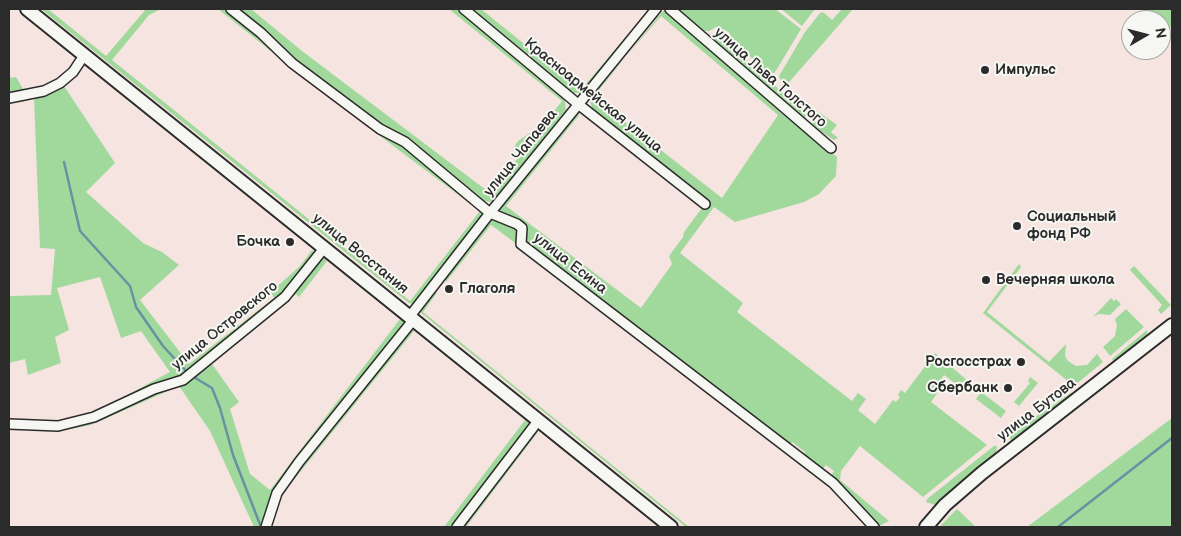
<!DOCTYPE html>
<meta charset="utf-8">
<style>
body{margin:0}
#map{position:relative;width:1181px;height:536px;overflow:hidden;background:#f6e4e0;font-family:"Balsamiq Sans",sans-serif}
canvas{display:block}
.frame{position:absolute;inset:0;border:10px solid #2b2b2b;pointer-events:none}
.north{position:absolute;left:1121px;top:10px;width:50px;height:50px;box-sizing:border-box;background:#f6f6f2;border:1px solid #a5a5a2;border-radius:50%;rotate:82deg;font-size:14px;font-weight:700;line-height:20px;text-align:center;color:#2b2b2b}
.north::after{content:'';display:block;margin:auto;width:18px;height:22px;background:#2b2b2b;clip-path:polygon(50% 0,100% 100%,50% 72%,0 100%)}
</style>
<div id="map">
<canvas width="1181" height="536"></canvas>
<div class="frame"></div>
<div class="north">N</div>
</div>
<script>
const g = document.querySelector('canvas').getContext('2d');
g.lineJoin = 'round';
function fillPath(path, color) {
  g.fillStyle = color;
  g.fill(path, 'evenodd');
}
function poly(rows) {
  const path = new Path2D();
  for (const r of rows) {
    path.moveTo(r[0], r[1]);
    for (let i = 2; i < r.length; i += 2) path.lineTo(r[i], r[i + 1]);
  }
  return path;
}
function strokePath(path, color, width, dash) {
  g.strokeStyle = color;
  g.lineWidth = width;
  g.lineCap = dash ? 'butt' : 'round';
  g.setLineDash(dash || []);
  g.stroke(path);
}
function write(font, color, halo, rows, align = 'center') {
  g.font = font + ' "Balsamiq Sans",sans-serif';
  g.lineWidth = 4;
  g.setLineDash([]);
  g.textBaseline = 'middle';
  g.strokeStyle = halo;
  g.fillStyle = color;
  for (const [text, x, y, turn = 0] of rows) {
    g.save();
    g.translate(x, y);
    g.rotate((+turn || 0) * Math.PI / 180);
    g.textAlign = isNaN(turn) ? turn : align;
    if (halo) g.strokeText(text, 0, 0);
    g.fillText(text, 0, 0);
    g.restore();
  }
}
fillPath(poly([
 [41,9,48,9,106,56,146,9,161,9,149,15,112,60,410,301,480,211,340,106,218,9,227,9,403,145,484,212,483,215,417,302,413,304,409,303],
 [237,9,251,9,302,51,490,193,521,154,514,147,518,141,530,133,534,137,562,101,449,9,460,9,564,95,566,110,499,196,493,202,481,201,294,60],
 [469,9,481,9,581,90,649,9,652,9,582,93,574,93,566,88],
 [677,9,775,9,801,29,777,69,774,73,768,73,733,41,729,32,716,27,709,31,702,31],
 [781,9,815,9,802,26],
 [842,9,853,9,784,88,779,76,805,32,820,13,823,12,832,20],
 [1141,9,1172,9,1172,26,1169,30,1161,24,1161,20,1156,20],
 [663,11,667,11,780,112,837,157,836,176,819,194,804,202,735,222,714,207,680,253,743,303,737,312,852,401,858,393,866,399,858,410,875,424,893,400,896,402,900,397,898,395,901,390,905,393,935,353,974,386,968,393,944,375,939,382,943,385,931,402,987,445,923,497,860,446,841,471,840,480,889,521,877,527,830,477,834,471,826,465,822,470,803,456,805,452,792,442,789,446,525,242,525,226,517,218,497,211,575,116,580,114,506,206,641,308,672,264,669,256,683,237,684,232,702,208,709,202,592,108,590,101],
 [661,16,778,115,722,198,592,96],
 [719,34,805,113,806,120,712,40,714,35],
 [16,77,25,92,9,95,9,78],
 [64,86,115,163,86,192,143,243,162,252,179,265,140,300,189,364,274,298,271,292,300,266,312,250,317,254,281,296,181,376,114,402,170,372,141,331,121,338,100,277,57,288,69,330,55,337,61,363,28,375,25,359,9,363,9,296,51,295,55,249,40,248,34,98,9,103,9,100,46,94],
 [810,106,837,125,831,132,838,138,834,140,813,126],
 [491,218,505,221,519,230,518,245,491,225,446,282,445,278],
 [323,258,327,261,299,297,296,294,286,302],
 [1019,264,1021,267,987,312,1049,362,1066,344,1065,356,1068,361,1076,366,1087,365,1097,354,1103,362,1074,386,983,313],
 [1134,266,1171,305,1161,314,1158,310,1162,305,1130,270],
 [435,292,437,293,423,312,689,527,686,527,420,312],
 [1111,298,1114,301,1116,299,1121,304,1110,315,1099,314,1093,317],
 [1126,309,1144,327,1110,356,1103,347,1115,336,1117,325,1115,319],
 [400,319,406,323,299,458,262,527,254,527,210,431,179,386,91,425,55,432,93,423,155,392,179,385,190,381,212,364,239,402,230,409,250,474,270,490],
 [411,329,414,331,284,492,304,462],
 [1147,330,1148,339,1115,363,1112,359],
 [1030,377,1038,383,1019,406,1014,402,1030,383,1028,381],
 [981,392,1006,411,1001,418,976,399],
 [1071,393,1072,395,1013,441,1008,438,1008,435],
 [1172,418,1172,527,1027,527],
 [525,420,531,425,453,527,444,527],
 [536,430,538,432,466,527,461,527],
 [994,446,997,446,996,454,935,505,926,502,927,499],
 [957,509,976,527,943,527,941,525]
]), '#a1d99d');
strokePath(poly([
 [64,162,80,231,130,286,136,307,163,346,188,373],
 [192,376,212,388,220,408,233,455,261,527],
 [1058,527,1172,438]
]), '#6692a1', 2.5);
const street = poly([
 [231,9,261,33,292,63,380,129,405,142,490,213,517,224,522,228,521,244,833,483,874,527],
 [464,9,578,104,705,204],
 [670,9,831,148],
 [9,98,44,91,60,83,73,72,85,54],
 [410,316,490,213,656,9],
 [9,424,58,426,94,417,154,389,183,380,285,297,325,247],
 [266,527,277,493,299,462,414,319],
 [457,527,538,421]
]);
const secondary = poly([
 [27,9,671,527],
 [926,527,945,505,982,473,1172,325]
]);
strokePath(street, '#2b2b2b', 12);
strokePath(secondary, '#2b2b2b', 16);
strokePath(street, '#f6f6f2', 9);
strokePath(secondary, '#f6f6f2', 12);
for (const [x, y, r, color] of [
 [985,70,5,"#2b2b2b"],
 [1017,226,5,"#2b2b2b"],
 [290,242,5,"#2b2b2b"],
 [986,280,5,"#2b2b2b"],
 [449,289,5,"#2b2b2b"],
 [1021,362,5,"#2b2b2b"],
 [1008,388,5,"#2b2b2b"]
]) {
  const dot = new Path2D();
  dot.arc(x, y, r, 0, 2 * Math.PI);
  g.fillStyle = color;
  g.fill(dot);
  strokePath(dot, '#f6f6f2', 2);
}
write('bold 15px', '#2b2b2b', '#f6f6f2', [
 ["Импульс",995,70],
 ["Социальный",1027,217],
 ["фонд РФ",1027,234],
 ["Бочка",280,242,"right"],
 ["Вечерняя школа",996,280],
 ["Глаголя",459,289],
 ["Росгосстрах",1011,362,"right"],
 ["Сбербанк",998,388,"right"]
], 'left');
write('15px', '#2b2b2b', '#f6f6f2', [
 ["улица Льва Толстого",770,78,41],
 ["Красноармейская улица",593,96,39],
 ["улица Чапаева",521,153,-51],
 ["улица Восстания",360,254,39],
 ["улица Есина",570,264,38],
 ["улица Островского",225,326,-39],
 ["улица Бутова",1037,410,-37]
]);
</script>
